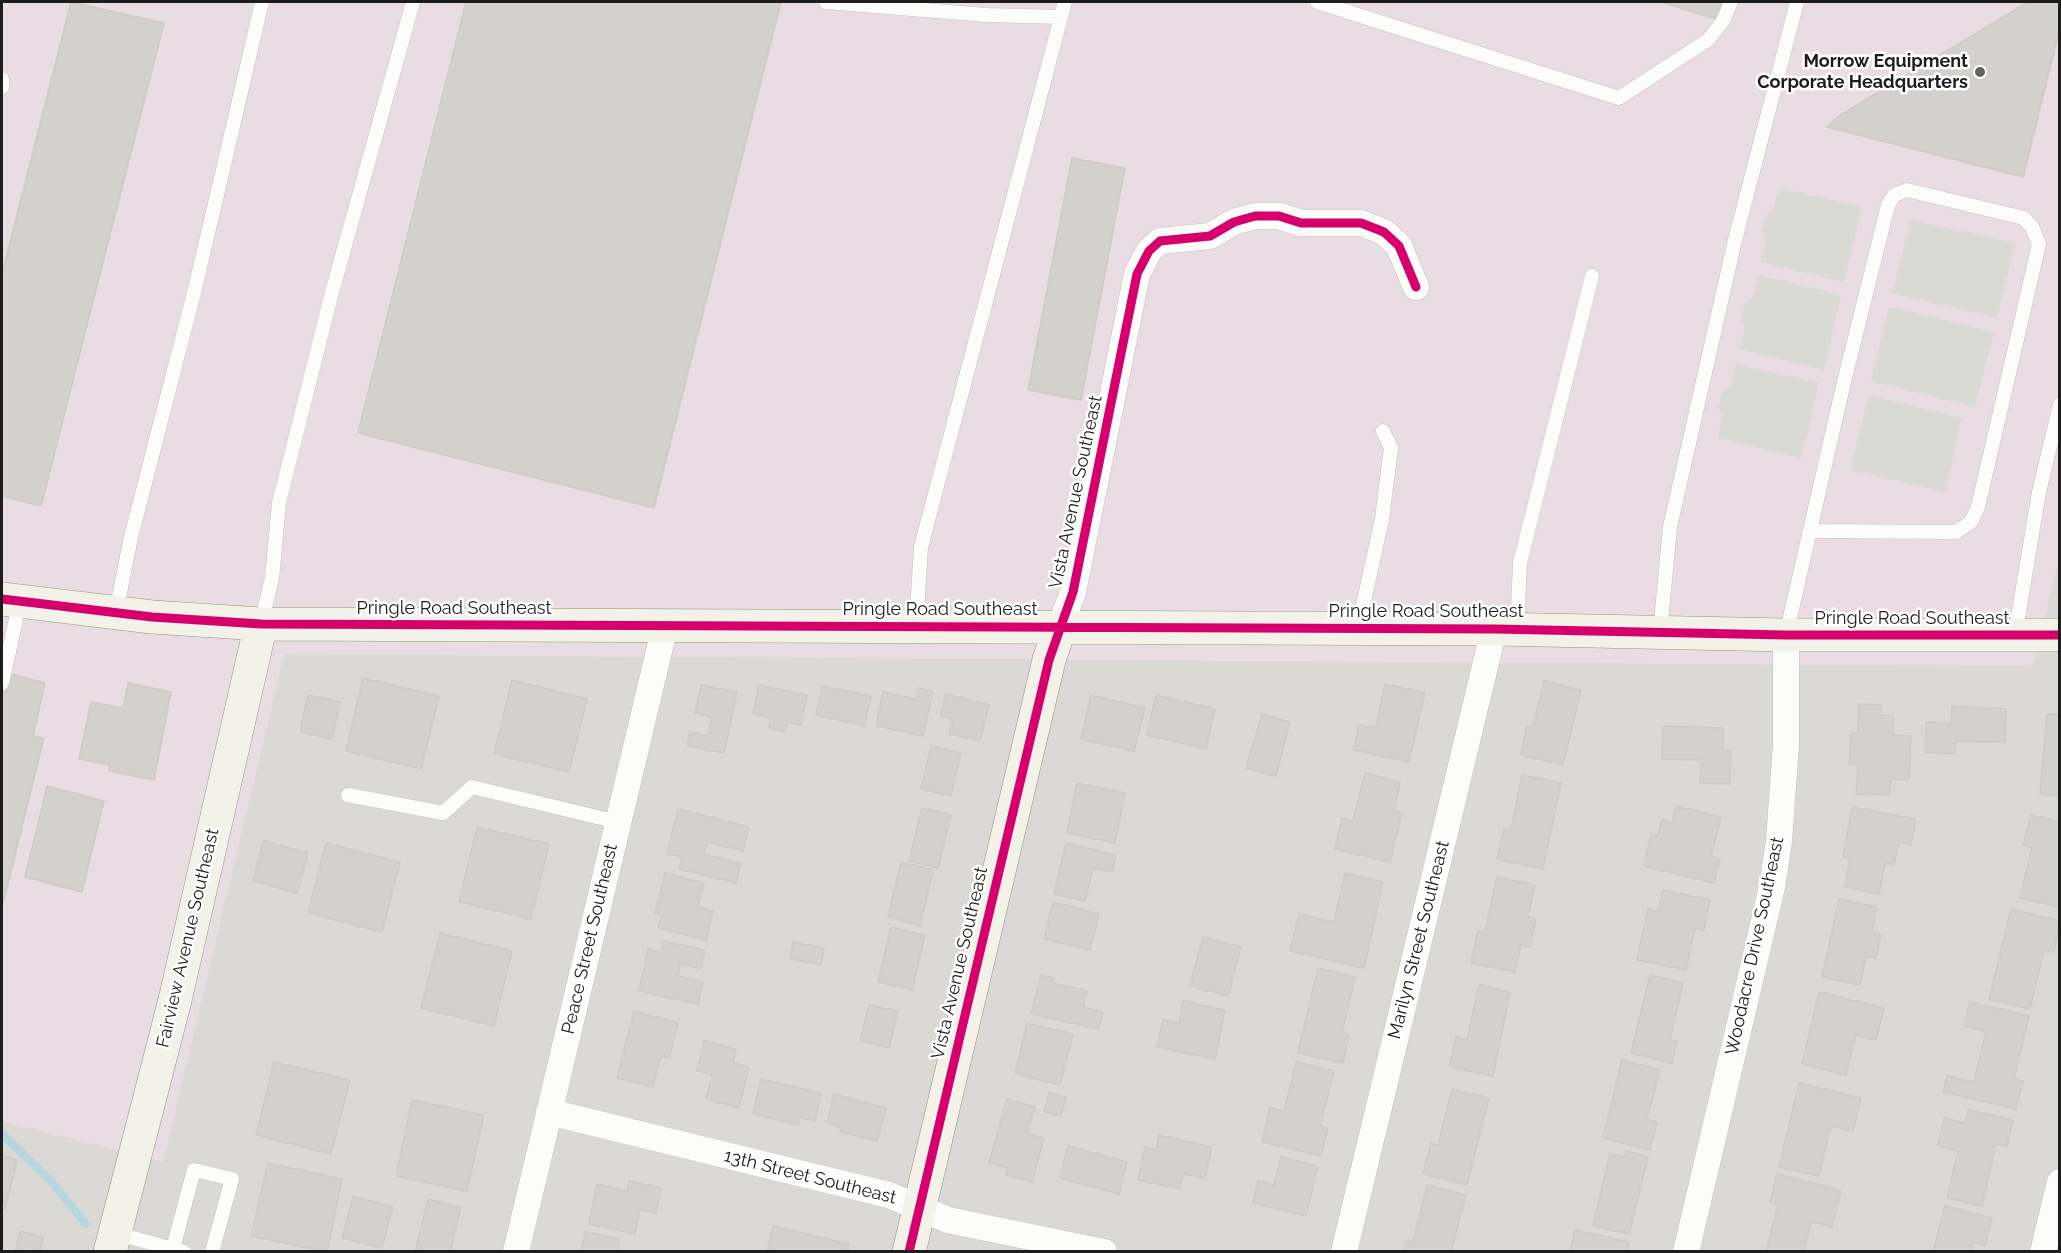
<!DOCTYPE html>
<style>
body{margin:0}
#map{position:relative;width:2061px;height:1253px;overflow:hidden;background:#ebeae4;font-family:Raleway,sans-serif}
canvas{display:block}
.frame{position:absolute;inset:0;border:3px solid #1c1c1c;pointer-events:none}
</style>
<div id="map">
<canvas width="2061" height="1253"></canvas>
<div class="frame"></div>
</div>
<script>
const g = document.querySelector('canvas').getContext('2d');
g.lineJoin = 'round';
function fillPath(path, color) {
  g.fillStyle = color;
  g.fill(path, 'evenodd');
}
function poly(rows) {
  const path = new Path2D();
  for (const r of rows) {
    path.moveTo(r[0], r[1]);
    for (let i = 2; i < r.length; i += 2) path.lineTo(r[i], r[i + 1]);
  }
  return path;
}
function strokePath(path, color, width, dash) {
  g.strokeStyle = color;
  g.lineWidth = width;
  g.lineCap = dash ? 'butt' : 'round';
  g.setLineDash(dash || []);
  g.stroke(path);
}
function write(font, color, halo, rows, align = 'center') {
  g.font = font + ' Raleway,sans-serif';
  g.lineWidth = 5;
  g.setLineDash([]);
  g.textBaseline = 'middle';
  g.strokeStyle = halo;
  g.fillStyle = color;
  for (const [text, x, y, turn = 0] of rows) {
    g.save();
    g.translate(x, y);
    g.rotate((+turn || 0) * Math.PI / 180);
    g.textAlign = isNaN(turn) ? turn : align;
    if (halo) g.strokeText(text, 0, 0);
    g.fillText(text, 0, 0);
    g.restore();
  }
}
fillPath(poly([
 [2059,555,2059,1251,2,1251,2,1121,163,1161,284,654,2032,666]
]), '#dad9d6');
fillPath(poly([
 [2,2,2059,2,2060,555,2033,666,284,654,163,1162,2,1121]
]), '#e9dde3');
fillPath(poly([
 [1779,188,1862,207,1844,282,1761,262,1766,237,1761,232,1766,216,1773,209],
 [1911,220,2015,243,1997,318,1892,293],
 [1759,275,1841,295,1824,370,1740,349,1745,327,1741,319,1745,303,1753,297],
 [1889,307,1994,332,1975,407,1871,381],
 [1736,364,1819,383,1801,458,1718,438,1723,413,1718,408,1723,392,1731,385],
 [1869,395,1962,418,1945,492,1850,470]
]), '#d9d9d6');
strokePath(poly([
 [2,1134,51,1181,86,1224]
]), '#b5d6e0', 8);
const building = poly([
 [71,2,164,23,41,506,2,496,2,274,71,2],
 [466,2,781,2,654,508,358,433,466,2],
 [1662,2,1725,2,1719,20,1662,2],
 [2028,2,2060,2,2060,28,2023,177,1827,127,1839,116,2028,2],
 [1072,158,1125,168,1081,400,1028,390,1072,158],
 [7,673,45,683,33,736,44,738,4,900,2,899,2,695,7,673],
 [363,678,439,696,421,769,346,751,363,678],
 [512,680,587,699,569,772,494,754,512,680],
 [1544,681,1581,690,1563,765,1521,755,1527,726,1533,727,1544,681],
 [128,683,171,692,154,780,109,771,110,765,79,759,91,702,123,708,128,683],
 [1385,684,1425,693,1409,762,1354,750,1359,725,1376,728,1385,684],
 [701,685,737,692,724,753,687,746,690,732,708,736,712,717,695,713,701,685],
 [759,685,807,695,801,725,787,722,785,732,769,728,771,718,753,714,759,685],
 [822,686,871,696,864,726,816,715,822,686],
 [918,688,933,691,923,736,876,726,883,692,916,699,918,688],
 [946,694,989,705,980,741,949,734,953,719,940,716,946,694],
 [308,695,340,702,332,739,300,732,308,695],
 [1091,695,1145,708,1134,751,1081,739,1091,695],
 [1156,695,1215,709,1206,749,1147,735,1156,695],
 [1859,704,1881,705,1880,715,1893,716,1893,735,1911,736,1909,780,1891,779,1890,795,1856,794,1858,765,1849,764,1851,733,1858,733,1859,704],
 [1952,706,2006,709,2005,742,1956,741,1955,754,1925,752,1926,722,1951,724,1952,706],
 [1262,714,1290,722,1276,776,1246,768,1262,714],
 [2047,714,2060,715,2060,796,2040,794,2047,714],
 [1663,726,1723,728,1723,750,1731,750,1730,784,1700,783,1701,760,1662,759,1663,726],
 [931,746,961,753,951,796,921,789,931,746],
 [1365,773,1400,782,1394,811,1402,813,1390,862,1335,849,1342,818,1353,821,1365,773],
 [1522,775,1561,783,1543,869,1497,859,1504,829,1511,830,1522,775],
 [1077,783,1125,793,1115,843,1067,833,1077,783],
 [47,786,104,801,82,892,25,877,47,786],
 [1676,806,1721,817,1711,857,1720,859,1714,883,1644,866,1651,834,1658,836,1662,819,1672,822,1676,806],
 [1852,807,1916,819,1911,845,1899,842,1894,865,1885,863,1879,894,1845,887,1850,858,1843,857,1852,807],
 [922,808,951,815,938,868,909,861,922,808],
 [678,809,749,827,743,851,707,842,704,854,741,863,736,883,679,869,682,857,667,854,678,809],
 [2031,815,2060,822,2060,907,2020,898,2032,847,2023,845,2031,815],
 [477,827,549,844,531,919,459,902,477,827],
 [263,841,308,853,297,893,253,881,263,841],
 [326,843,400,862,382,932,308,913,326,843],
 [1066,843,1116,855,1112,872,1093,868,1085,901,1054,894,1066,843],
 [901,862,933,870,920,926,888,917,901,862],
 [665,873,704,883,698,907,713,911,706,940,658,928,662,915,655,913,665,873],
 [1345,873,1383,882,1364,968,1290,951,1299,914,1334,922,1345,873],
 [1497,877,1535,885,1528,917,1536,919,1530,947,1521,945,1515,972,1471,963,1478,931,1485,932,1497,877],
 [1663,890,1710,900,1704,930,1695,928,1686,970,1637,960,1648,909,1658,911,1663,890],
 [1839,899,1877,907,1872,932,1881,934,1876,958,1866,956,1860,985,1822,977,1839,899],
 [1053,902,1099,914,1090,950,1044,939,1053,902],
 [2011,909,2060,921,2054,952,2044,950,2030,1009,1989,1000,2011,909],
 [891,927,925,935,912,990,878,982,891,927],
 [440,933,512,951,494,1026,421,1008,440,933],
 [1203,937,1241,947,1228,996,1190,986,1203,937],
 [663,941,705,950,701,969,680,964,678,976,703,981,698,1004,639,991,648,949,661,952,663,941],
 [793,942,824,948,821,965,790,959,793,942],
 [1318,968,1355,977,1342,1033,1349,1035,1343,1063,1298,1053,1318,968],
 [1041,975,1053,978,1052,983,1087,991,1083,1007,1103,1012,1099,1029,1031,1014,1041,975],
 [1650,975,1683,983,1670,1040,1677,1041,1672,1063,1631,1053,1650,975],
 [1479,985,1510,992,1493,1076,1449,1067,1456,1037,1467,1040,1479,985],
 [1819,992,1884,1008,1876,1040,1856,1035,1846,1075,1802,1064,1819,992],
 [1183,1001,1225,1010,1215,1059,1157,1047,1163,1020,1179,1023,1183,1001],
 [1970,1002,2029,1016,2014,1079,2023,1081,2016,1109,1943,1092,1947,1076,1974,1082,1986,1031,1964,1026,1970,1002],
 [869,1005,898,1011,889,1048,860,1041,869,1005],
 [634,1011,678,1023,669,1058,661,1056,653,1087,617,1078,634,1011],
 [1027,1023,1073,1034,1060,1085,1015,1074,1027,1023],
 [704,1041,736,1049,733,1063,749,1067,739,1108,706,1099,712,1075,697,1071,704,1041],
 [1622,1060,1660,1070,1647,1119,1657,1122,1650,1150,1603,1138,1622,1060],
 [274,1062,350,1080,331,1154,256,1135,274,1062],
 [1296,1062,1334,1071,1320,1126,1328,1128,1321,1156,1262,1142,1270,1108,1284,1111,1296,1062],
 [761,1079,821,1093,815,1121,800,1117,798,1125,753,1114,761,1079],
 [1799,1083,1861,1098,1853,1131,1831,1126,1819,1176,1779,1167,1799,1083],
 [1452,1089,1489,1098,1467,1185,1423,1174,1431,1143,1438,1145,1452,1089],
 [1049,1093,1066,1097,1061,1116,1044,1112,1049,1093],
 [834,1094,886,1108,877,1141,840,1132,841,1127,827,1123,834,1094],
 [1007,1099,1035,1107,1027,1133,1044,1138,1032,1182,1006,1175,1008,1168,989,1163,1007,1099],
 [412,1100,484,1115,467,1191,396,1176,412,1100],
 [1968,1110,2013,1120,2007,1146,1996,1144,1982,1206,1947,1198,1958,1151,1938,1146,1944,1118,1965,1123,1968,1110],
 [1159,1135,1212,1147,1205,1178,1183,1174,1180,1189,1138,1180,1145,1147,1156,1150,1159,1135],
 [1068,1146,1127,1162,1119,1194,1060,1178,1068,1146],
 [1626,1151,1648,1157,1629,1234,1593,1226,1610,1154,1624,1157,1626,1151],
 [2,1156,17,1160,5,1209,2,1209,2,1156],
 [1281,1157,1318,1166,1306,1216,1253,1203,1258,1181,1274,1185,1281,1157],
 [268,1163,342,1179,327,1252,251,1236,268,1163],
 [1777,1174,1841,1190,1832,1227,1811,1222,1804,1252,1766,1252,1778,1205,1770,1203,1777,1174],
 [629,1181,661,1188,656,1213,640,1210,635,1234,589,1224,597,1184,627,1191,629,1181],
 [1427,1185,1466,1195,1451,1252,1404,1252,1406,1240,1413,1241,1427,1185],
 [353,1197,393,1206,382,1248,342,1238,353,1197],
 [428,1199,461,1207,450,1252,415,1252,428,1199],
 [1945,1206,1992,1218,1985,1246,1973,1242,1971,1252,1933,1252,1945,1206],
 [773,1226,849,1244,848,1252,767,1252,773,1226],
 [1575,1230,1629,1242,1627,1252,1570,1252,1575,1230],
 [20,1231,43,1237,40,1252,15,1252,20,1231],
 [585,1232,620,1239,618,1252,581,1252,585,1232]
]);
fillPath(building, '#d3d1cd');
strokePath(building, '#cecbc5', 1.5);
const lane = poly([
 [826,2,986,15,1061,17],
 [1317,2,1619,98,1708,40,1723,21,1731,2],
 [2,79,2,87],
 [116,612,131,537,195,289,262,2],
 [261,624,272,578,279,503,332,292,413,2],
 [916,627,921,547,1065,2],
 [1358,628,1382,519,1391,448,1383,431],
 [1517,630,1520,563,1592,276],
 [1660,632,1670,527,1735,240,1797,2],
 [1786,635,1844,382,1888,205,1894,195,1907,190,2024,218,2032,227,2039,244,1978,507,1971,522,1956,532,1810,531],
 [2015,635,2039,492,2060,404],
 [2,683,20,601],
 [348,795,443,813,472,787,618,822],
 [115,1233,184,1252],
 [173,1248,194,1170,232,1179,212,1252]
]);
const street = poly([
 [1060,627,1073,592,1137,274,1149,251,1160,241,1210,236,1234,222,1255,216,1279,216,1301,223,1361,223,1384,232,1399,246,1416,287],
 [549,1112,889,1195,948,1220,1104,1252],
 [516,1252,665,626],
 [1344,1252,1494,629],
 [1686,1252,1772,887,1779,841,1786,745,1786,635],
 [2043,1252,2060,1182]
]);
const secondary = poly([
 [2,599,152,617,261,624,1494,629,1786,635,2060,635],
 [110,1252,175,1000,261,624],
 [909,1252,1049,660,1060,627]
]);
strokePath(lane, '#c3c3c0', 15);
strokePath(street, '#c3c3c0', 27);
strokePath(secondary, '#92957c', 34);
strokePath(lane, '#fcfcfb', 14);
strokePath(street, '#fcfcfb', 26);
strokePath(secondary, '#f2f2e8', 33);
strokePath(poly([
 [2,599,152,617,261,624,1494,629,1786,635,2060,635],
 [909,1252,1049,660,1073,592,1137,274,1149,251,1160,241,1210,236,1234,222,1255,216,1279,216,1301,223,1361,223,1384,232,1399,246,1416,287]
]), '#d6006c', 9);
for (const [x, y, r, color] of [
 [1980,72,6,"#646462"]
]) {
  const dot = new Path2D();
  dot.arc(x, y, r, 0, 2 * Math.PI);
  g.fillStyle = color;
  g.fill(dot);
  strokePath(dot, '#fff', 2);
}
write('bold 18px', '#1c1c1c', '#fff', [
 ["Morrow Equipment",1968,62],
 ["Corporate Headquarters",1968,83]
], 'right');
write('18px', '#1c1c1c', '#fff', [
 ["Vista Avenue Southeast",1076,492,-78],
 ["Pringle Road Southeast",454,609],
 ["Pringle Road Southeast",940,610],
 ["Pringle Road Southeast",1426,612],
 ["Pringle Road Southeast",1912,619],
 ["Fairview Avenue Southeast",188,938,-77],
 ["Peace Street Southeast",590,939,-77],
 ["Marilyn Street Southeast",1419,940,-76],
 ["Woodacre Drive Southeast",1755,946,-78],
 ["Vista Avenue Southeast",960,963,-77],
 ["13th Street Southeast",810,1177,14]
]);
</script>
